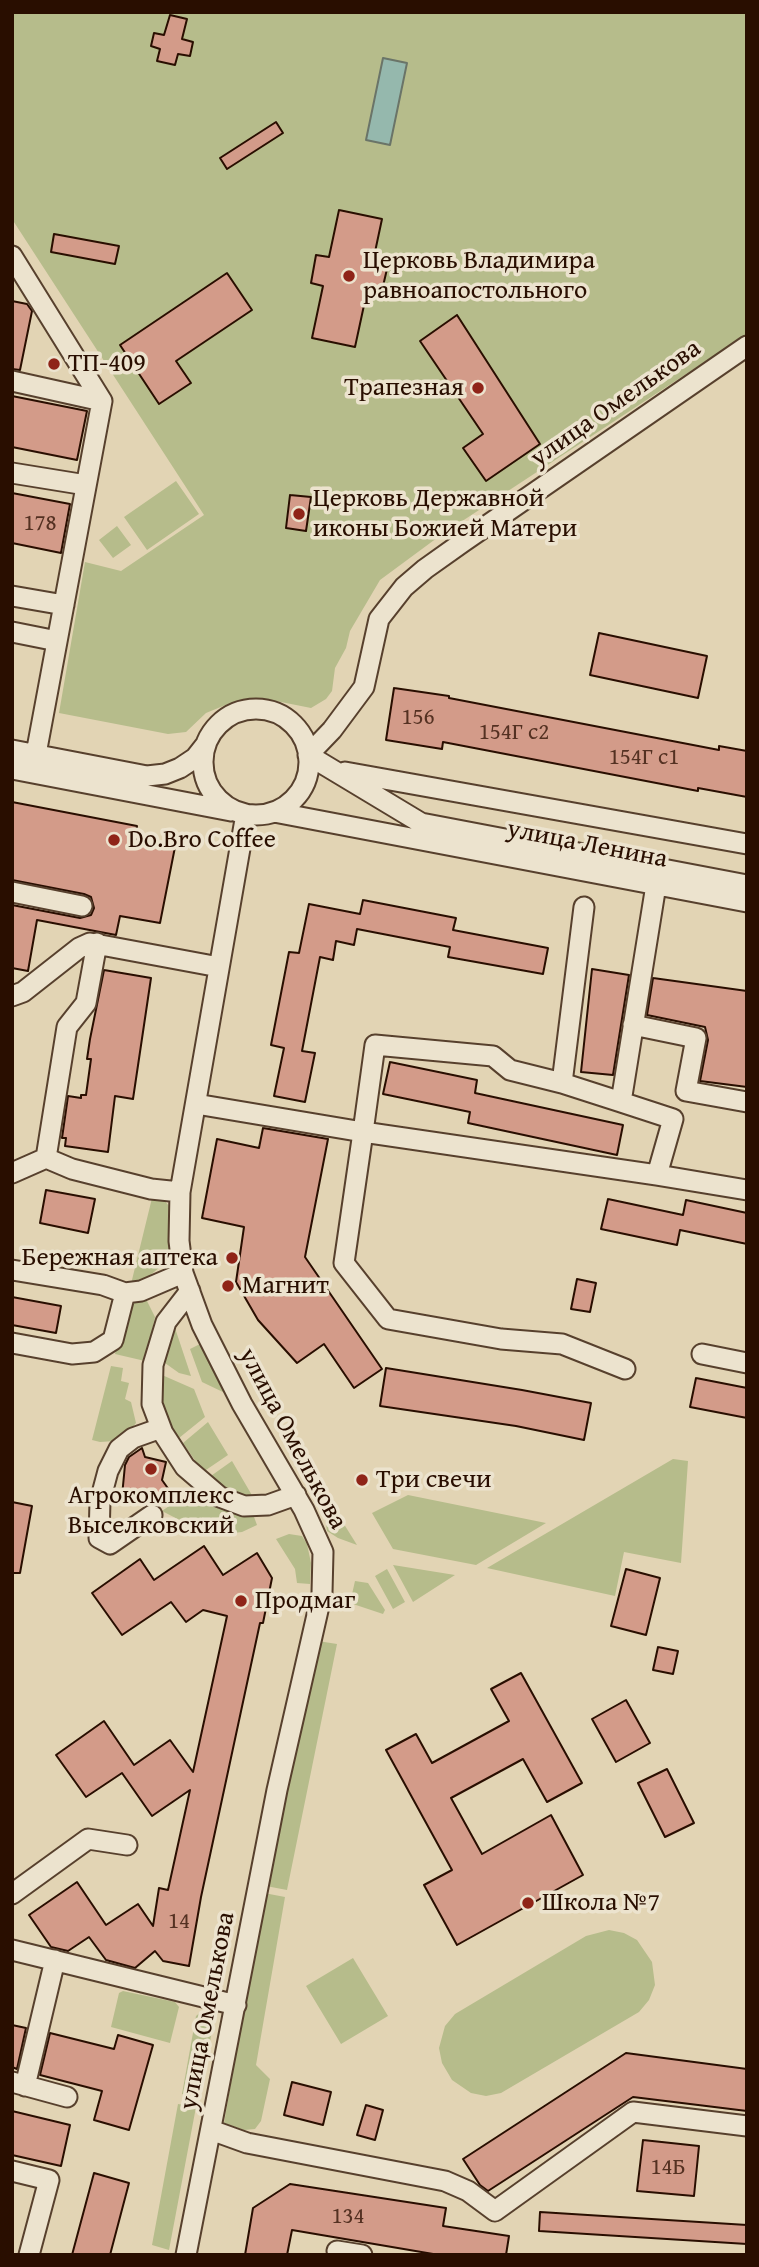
<!DOCTYPE html>
<meta charset="utf-8">
<style>
body{margin:0}
#map{position:relative;width:759px;height:2267px;overflow:hidden;background:#e2d4b4;font-family:"Gentium Book Plus",serif}
canvas{display:block}
.frame{position:absolute;inset:0;border:14px solid #290e00;pointer-events:none}
</style>
<div id="map">
<canvas width="759" height="2267"></canvas>
<div class="frame"></div>
</div>
<script>
const g = document.querySelector('canvas').getContext('2d');
g.lineJoin = 'round';
function fillPath(path, color) {
  g.fillStyle = color;
  g.fill(path, 'evenodd');
}
function poly(rows) {
  const path = new Path2D();
  for (const r of rows) {
    if (r.length === 3) {
      path.moveTo(r[0] + r[2], r[1]);
      path.arc(r[0], r[1], r[2], 0, 2 * Math.PI);
      continue;
    }
    path.moveTo(r[0], r[1]);
    for (let i = 2; i < r.length; i += 2) path.lineTo(r[i], r[i + 1]);
  }
  return path;
}
function strokePath(path, color, width, dash) {
  g.strokeStyle = color;
  g.lineWidth = width;
  g.lineCap = dash ? 'butt' : 'round';
  g.setLineDash(dash || []);
  g.stroke(path);
}
function write(font, color, halo, rows, align = 'center') {
  g.font = font + ' "Gentium Book Plus",serif';
  g.lineWidth = 7;
  g.setLineDash([]);
  g.textBaseline = 'middle';
  g.strokeStyle = halo;
  g.fillStyle = color;
  for (const [text, x, y, turn = 0] of rows) {
    g.save();
    g.translate(x, y);
    g.rotate((+turn || 0) * Math.PI / 180);
    g.textAlign = isNaN(turn) ? turn : align;
    if (halo) g.strokeText(text, 0, 0);
    g.fillText(text, 0, 0);
    g.restore();
  }
}
fillPath(poly([
 [12,12,747,12,747,334,441,535,380,580,350,631,346,648,335,668,332,691,326,699,311,708,276,701,249,701,228,704,206,713,186,732,168,734,59,713,85,562,121,571,204,515,12,219],
 [176,481,199,514,147,550,124,517],
 [117,526,131,545,113,558,99,540],
 [153,1194,162,1198,170,1207,169,1250,160,1267,148,1277,131,1284],
 [139,1299,146,1299,155,1317,145,1361,115,1354,126,1308],
 [175,1328,191,1376,179,1373,165,1363,166,1347],
 [200,1344,225,1393,202,1382,190,1349],
 [111,1366,123,1368,121,1381,129,1383,125,1399,131,1402,136,1423,127,1434,115,1441,100,1442,92,1440],
 [162,1375,194,1389,205,1417,179,1438,166,1417,161,1397],
 [208,1422,228,1455,203,1472,183,1443],
 [673,1459,688,1461,681,1563,624,1552,615,1596,487,1568],
 [232,1461,253,1497,246,1498,230,1492,208,1478],
 [192,1490,217,1506,235,1514,254,1517,257,1525,242,1532,224,1534,195,1528,162,1511],
 [408,1495,546,1523,476,1565,393,1549,372,1513],
 [327,1497,357,1545,338,1538,327,1531,324,1511],
 [289,1534,302,1536,307,1544,311,1563,310,1584,297,1583,295,1569,276,1539],
 [393,1565,455,1575,413,1602],
 [387,1569,405,1602,393,1609,375,1576],
 [355,1581,368,1583,385,1610,383,1614,350,1603],
 [318,1641,337,1644,287,1890,266,1886],
 [264,1893,285,1897,256,2065,270,2079,261,2121,255,2129,244,2130,224,2123],
 [609,1930,624,1933,637,1940,652,1962,655,1985,649,2000,639,2012,501,2093,486,2096,471,2093,452,2080,442,2063,439,2048,445,2026,455,2014,586,1936],
 [353,1958,388,2016,341,2044,306,1986],
 [123,1991,175,2002,179,2007,170,2043,111,2027,119,1993],
 [203,2010,211,2010,215,2014,200,2097,182,2094,196,2016],
 [178,2104,196,2107,169,2250,152,2245]
]), '#b6bc8b');
const water = poly([
 [383,58,407,63,390,145,366,140,383,58]
]);
fillPath(water, '#95b8ad');
strokePath(water, '#6a7468', 2);
const building = poly([
 [170,15,187,19,182,39,193,42,190,56,178,54,175,65,157,61,160,49,151,46,154,33,164,35,170,15],
 [276,122,283,133,227,169,220,158,276,122],
 [339,210,382,219,372,266,387,269,380,299,366,296,355,347,312,338,323,286,311,283,316,255,329,257,339,210],
 [54,234,119,246,115,264,51,252,54,234],
 [227,273,252,310,176,361,191,383,159,404,120,345,227,273],
 [12,301,27,304,32,311,20,370,12,369,12,301],
 [457,315,540,444,486,481,463,448,483,434,420,341,457,315],
 [12,396,87,411,77,460,12,447,12,396],
 [12,493,70,504,61,553,12,543,12,493],
 [290,495,311,497,306,531,286,528,290,495],
 [599,633,707,656,698,698,590,675,599,633],
 [394,688,449,696,449,698,719,750,719,746,747,751,747,797,698,788,698,791,443,742,442,749,386,740,394,688],
 [12,802,137,826,135,839,175,847,160,923,120,916,116,935,37,920,28,971,12,968,12,905,80,918,91,915,94,908,91,897,84,894,12,880,12,802],
 [363,900,456,918,453,930,548,948,543,974,448,957,450,947,357,929,354,945,336,941,333,960,320,957,302,1051,315,1053,305,1102,274,1096,284,1048,271,1045,289,952,299,953,309,904,360,914,363,900],
 [592,969,629,975,613,1075,581,1072,592,969],
 [104,970,151,978,133,1099,115,1096,108,1152,65,1146,66,1138,62,1138,68,1096,81,1098,81,1095,86,1095,91,1059,87,1059,90,1039,104,970],
 [653,978,747,991,747,1087,700,1081,708,1040,705,1027,647,1015,653,978],
 [390,1062,477,1080,475,1093,623,1125,617,1155,468,1123,470,1112,383,1094,390,1062],
 [263,1128,328,1139,305,1257,382,1369,354,1388,324,1344,297,1363,258,1320,236,1282,244,1227,202,1218,217,1139,259,1148,263,1128],
 [46,1190,95,1199,88,1233,40,1223,46,1190],
 [608,1199,683,1215,686,1200,747,1213,747,1244,680,1230,677,1245,601,1229,608,1199],
 [577,1279,596,1283,590,1312,571,1309,577,1279],
 [12,1297,61,1306,56,1333,12,1325,12,1297],
 [386,1368,522,1390,591,1403,584,1440,516,1426,380,1406,386,1368],
 [696,1378,747,1388,747,1418,690,1407,696,1378],
 [142,1448,145,1457,166,1462,162,1480,172,1494,158,1505,122,1496,125,1465,129,1457,142,1448],
 [12,1502,32,1506,20,1573,12,1573,12,1502],
 [204,1546,223,1575,257,1553,272,1578,263,1623,260,1623,201,1897,189,1966,163,1961,155,1951,135,1968,106,1960,89,1937,68,1951,51,1947,29,1915,77,1882,106,1925,138,1904,153,1926,159,1888,168,1890,190,1790,152,1816,122,1773,86,1797,56,1755,104,1721,134,1765,170,1740,193,1772,227,1616,203,1610,186,1622,171,1602,122,1635,92,1593,140,1559,154,1580,204,1546],
 [626,1569,660,1578,646,1635,611,1626,626,1569],
 [658,1647,678,1651,673,1674,653,1670,658,1647],
 [521,1673,582,1783,547,1802,523,1759,451,1798,482,1854,551,1815,583,1875,457,1945,424,1885,452,1870,386,1750,416,1734,432,1763,509,1721,491,1689,521,1673],
 [626,1700,650,1743,616,1762,592,1719,626,1700],
 [667,1769,694,1823,665,1837,638,1783,667,1769],
 [12,2025,26,2028,17,2069,12,2067,12,2025],
 [50,2033,114,2049,118,2035,153,2045,129,2130,94,2120,102,2091,40,2075,50,2033],
 [626,2053,747,2069,747,2111,633,2097,488,2191,480,2185,463,2159,626,2053],
 [292,2082,331,2092,323,2125,284,2115,292,2082],
 [366,2105,383,2110,375,2140,357,2135,366,2105],
 [12,2111,70,2125,61,2166,12,2155,12,2111],
 [643,2140,699,2146,694,2196,637,2191,643,2140],
 [94,2173,129,2183,110,2255,72,2255,94,2173],
 [290,2184,446,2208,443,2226,509,2236,506,2255,439,2255,292,2230,287,2255,245,2255,253,2208,290,2184],
 [540,2212,747,2225,747,2244,539,2231,540,2212]
]);
fillPath(building, '#d39b89');
strokePath(building, '#290e00', 2);
const minor = poly([
 [12,256,102,401,36,754],
 [747,346,463,542,425,569,404,587,379,619,364,687,332,730,308,755,421,823,747,885],
 [12,381,102,401],
 [12,473,86,485],
 [12,596,64,605],
 [12,632,57,641],
 [256,762,53],
 [12,750,147,776,165,774,180,768,195,758,206,744],
 [12,769,231,811],
 [345,772,747,844],
 [274,812,747,902],
 [12,892,82,906],
 [584,907,562,1083,621,1102,656,885],
 [97,943,86,1003,67,1027,46,1158,72,1169,151,1189,180,1192],
 [12,996,23,992,79,948,90,943,219,967],
 [633,1025,696,1038,686,1091,747,1102],
 [621,1102,673,1119,657,1175],
 [196,1104,363,1132,375,1045,493,1056,510,1070,562,1083],
 [12,1173,46,1158],
 [12,1270,103,1285,125,1293,141,1291,183,1273],
 [190,1291,166,1322,153,1365,152,1404,163,1433,185,1467,220,1497,244,1506,268,1505,296,1495],
 [12,1343,72,1354,94,1352,113,1340,125,1293],
 [702,1354,747,1363],
 [625,1369,562,1344,501,1339,388,1319,344,1263,363,1132,657,1175,747,1190],
 [152,1515,110,1544,99,1538,100,1501,108,1471,119,1449,133,1438,161,1428],
 [12,1894,88,1839,127,1845],
 [12,1950,236,2005],
 [12,2082,67,2097],
 [25,2086,55,1960],
 [211,2130,247,2143,445,2181,468,2191,495,2211,633,2112,747,2126],
 [12,2171,49,2180,29,2255],
 [337,2251,362,2255],
 [186,2255,277,1790,322,1593,323,1552,304,1510,242,1404,202,1325,183,1273,179,1241,180,1192,246,814]
]);
strokePath(minor, '#57402d', 23);
strokePath(minor, '#ece3ce', 19);
for (const [x, y, r, color] of [
 [349,276,7,"#8f2418"],
 [54,364,7,"#8f2418"],
 [478,388,7,"#8f2418"],
 [299,514,7,"#8f2418"],
 [114,840,7,"#8f2418"],
 [232,1258,7,"#8f2418"],
 [228,1286,7,"#8f2418"],
 [151,1469,7,"#8f2418"],
 [362,1480,7,"#8f2418"],
 [241,1601,7,"#8f2418"],
 [528,1903,7,"#8f2418"]
]) {
  const dot = new Path2D();
  dot.arc(x, y, r, 0, 2 * Math.PI);
  g.fillStyle = color;
  g.fill(dot);
  strokePath(dot, '#ece3ce', 2.5);
}
write('23px', '#543122', null, [
 ["178",40,524],
 ["156",418,718],
 ["154Г с2",514,733],
 ["154Г с1",644,758],
 ["14",179,1922],
 ["14Б",668,2168],
 ["134",348,2217]
]);
write('26px', '#290e00', '#ece3ce', [
 ["Церковь Владимира",363,261],
 ["равноапостольного",363,291],
 ["ТП-409",68,364],
 ["Трапезная",464,388,"right"],
 ["Церковь Державной",313,499],
 ["иконы Божией Матери",313,529],
 ["Do.Bro Coffee",128,840],
 ["Бережная аптека",218,1258,"right"],
 ["Магнит",242,1286],
 ["Три свечи",376,1480],
 ["Агрокомплекс",151,1496,"center"],
 ["Выселковский",151,1526,"center"],
 ["Продмаг",255,1601],
 ["Школа №7",542,1903]
], 'left');
write('26px', '#290e00', '#ece3ce', [
 ["улица Омелькова",616,404,-35],
 ["улица Ленина",587,845,11],
 ["улица Омелькова",292,1439,62],
 ["улица Омелькова",208,2011,-79]
]);
</script>
